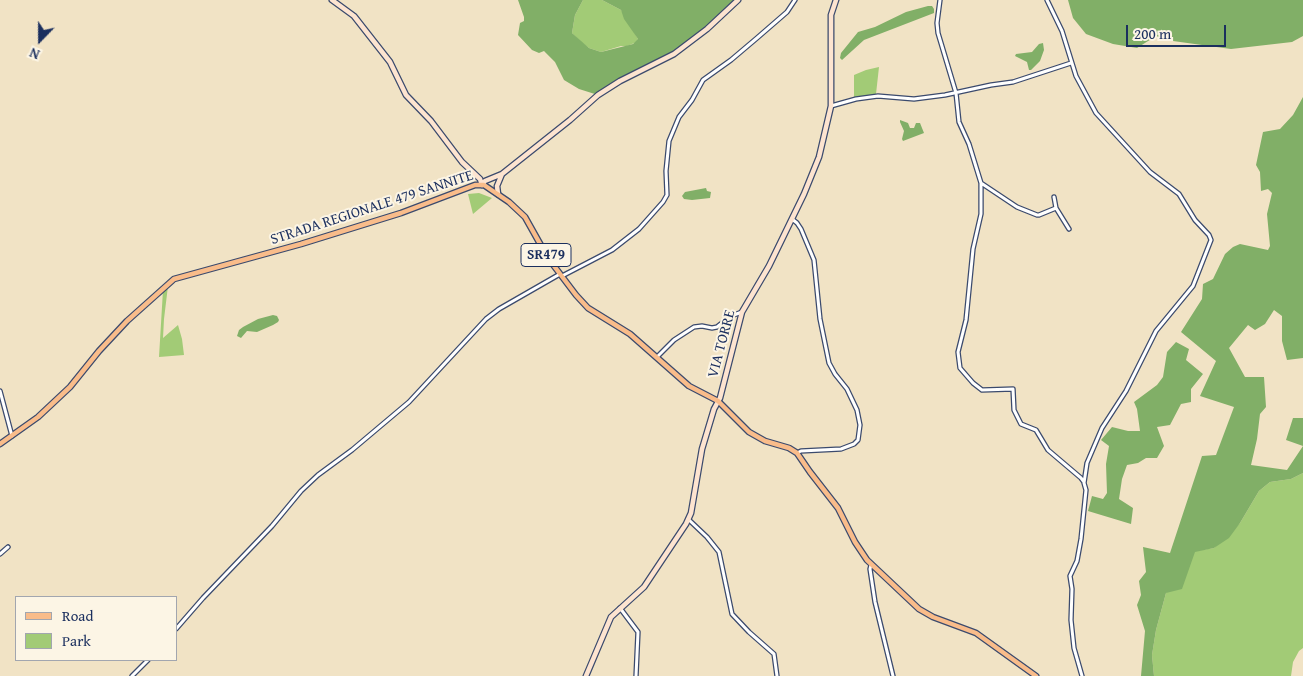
<!DOCTYPE html>
<style>
body{margin:0}
#map{position:relative;width:1303px;height:676px;overflow:hidden;background:#f1e3c5;font-family:"Gentium Book Plus",serif}
canvas{display:block}
.legend{position:absolute;left:15px;top:596px;width:162px;height:65px;box-sizing:border-box;background:#fcf5e5;border:1px solid #a2a6af;margin:0;padding:6px 9px;list-style:none;font-size:15px;color:#1b2f5e}
.legend li{display:flex;align-items:center;gap:10px;height:25px}
.legend b{width:25px;border:1px solid #a2a6af}
.north{position:absolute;left:15px;top:15px;width:50px;height:50px;-webkit-text-stroke:4px #fcf5e5;paint-order:stroke;rotate:202deg;font-size:14px;font-weight:700;line-height:20px;text-align:center;color:#1b2f5e}
.north::after{content:'';display:block;margin:auto;width:18px;height:22px;background:#1b2f5e;clip-path:polygon(50% 0,100% 100%,50% 72%,0 100%)}
.scale{position:absolute;left:1126px;top:25px;width:100px;height:22px;box-sizing:border-box;border:2px solid #1b2f5e;border-top:0;padding-left:6px;font-size:15px;line-height:18px;white-space:nowrap;color:#1b2f5e;-webkit-text-stroke:4px #fcf5e5;paint-order:stroke}
</style>
<div id="map">
<canvas width="1303" height="676"></canvas>
<ul class="legend">
<li><b style="height:6px;background:#f9bc8a"></b>Road</li>
<li><b style="height:14px;background:#a2cb76"></b>Park</li>
</ul>
<div class="north">N</div>
<div class="scale">200 m</div>
</div>
<script>
const g = document.querySelector('canvas').getContext('2d');
g.lineJoin = 'round';
function fillPath(path, color) {
  g.fillStyle = color;
  g.fill(path, 'evenodd');
}
function poly(rows) {
  const path = new Path2D();
  for (const r of rows) {
    path.moveTo(r[0], r[1]);
    for (let i = 2; i < r.length; i += 2) path.lineTo(r[i], r[i + 1]);
  }
  return path;
}
function strokePath(path, color, width, dash) {
  g.strokeStyle = color;
  g.lineWidth = width;
  g.lineCap = dash ? 'butt' : 'round';
  g.setLineDash(dash || []);
  g.stroke(path);
}
function write(font, color, halo, rows, align = 'center') {
  g.font = font + ' "Gentium Book Plus",serif';
  g.lineWidth = 4;
  g.setLineDash([]);
  g.textBaseline = 'middle';
  g.strokeStyle = halo;
  g.fillStyle = color;
  for (const [text, x, y, turn = 0] of rows) {
    g.save();
    g.translate(x, y);
    g.rotate((+turn || 0) * Math.PI / 180);
    g.textAlign = isNaN(turn) ? turn : align;
    if (halo) g.strokeText(text, 0, 0);
    g.fillText(text, 0, 0);
    g.restore();
  }
}
fillPath(poly([
 [583,0,602,0,621,10,638,39,637,42,627,46,621,46,601,52,589,48,582,43,572,33,575,15],
 [879,67,876,94,854,98,854,75,866,70],
 [479,193,492,198,473,214,468,194],
 [168,286,164,319,163,338,178,325,182,339,184,355,159,357,163,290],
 [1303,473,1303,648,1299,651,1293,662,1291,676,1154,676,1152,655,1156,630,1166,593,1195,551,1214,548,1240,523,1259,491,1270,482,1291,479]
]), '#a2cb76');
fillPath(poly([
 [518,0,583,0,575,15,572,33,589,48,601,52,633,44,638,39,624,19,621,10,602,0,738,0,674,54,598,95,579,89,564,80,555,62,544,51,539,53,532,50,518,35,520,23,524,21,524,17],
 [1068,0,1303,0,1303,36,1292,42,1231,49,1173,41,1156,36,1137,48,1113,44,1086,34,1073,18],
 [928,6,932,6,934,9,934,13,864,40,842,60,840,58,841,53,858,32,875,27,906,12],
 [1043,43,1044,50,1040,61,1031,70,1029,70,1027,62,1015,56,1016,54,1032,52,1039,44],
 [1303,97,1303,358,1287,360,1282,341,1282,316,1274,310,1265,324,1255,330,1248,325,1229,348,1245,377,1264,377,1266,407,1260,414,1257,439,1251,465,1287,470,1303,446,1303,473,1291,479,1270,482,1259,491,1240,523,1229,538,1214,548,1195,552,1182,589,1166,593,1156,630,1152,655,1154,676,1141,676,1145,631,1137,605,1141,595,1139,581,1146,572,1143,547,1170,553,1202,456,1216,455,1234,407,1200,396,1216,361,1181,332,1202,299,1203,284,1213,279,1225,254,1233,247,1240,244,1268,250,1270,246,1267,214,1272,193,1268,189,1261,191,1260,172,1256,165,1263,132,1280,129,1293,115],
 [900,120,908,123,910,128,914,128,916,123,920,123,924,133,903,141,902,139,904,131,900,122],
 [706,188,707,191,711,192,710,198,692,200,684,199,682,196,685,192],
 [273,315,277,316,279,320,278,322,273,325,257,332,247,331,241,338,237,336,239,330,243,327,258,319],
 [1176,342,1189,349,1186,360,1203,374,1191,389,1191,402,1181,404,1170,425,1157,427,1164,446,1157,458,1146,458,1138,463,1127,465,1122,479,1119,499,1133,508,1131,524,1088,511,1092,496,1103,499,1107,493,1106,464,1109,446,1101,440,1112,427,1128,431,1140,431,1137,409,1134,402,1157,385,1163,377,1167,352],
 [1293,418,1303,418,1303,446,1286,440]
]), '#81af67');
const minor = poly([
 [940,0,937,23,938,33,956,93,959,122,969,144,981,183,981,214,973,249,966,320,958,352,960,368,973,383,982,390,1013,389,1014,410,1021,424,1036,430,1048,450,1081,478,1084,482],
 [1047,0,1062,31,1076,76,1096,113,1150,172,1179,194,1195,220,1209,235,1211,240,1193,286,1156,331,1126,391,1102,428,1087,463,1084,483,1086,490,1081,539,1077,561,1070,576,1072,589,1071,620,1074,648,1082,676],
 [831,106,856,99,878,96,914,99,945,95,991,85,1013,82,1071,63],
 [981,183,1017,207,1037,215,1039,215,1056,208],
 [1054,197,1056,208,1069,229],
 [792,219,797,223,801,229,814,260,820,319,829,363,835,374,847,389,857,410,860,425,858,440,854,444,841,449,801,451,797,453],
 [562,276,612,250,639,229,663,202,667,195,666,171,669,141,679,117,692,100,703,80,731,60,757,38,787,12,795,0],
 [657,357,674,340,694,327,702,326,712,328,717,327,731,316,742,312],
 [0,391,12,436],
 [688,519,707,537,719,552,732,614,749,632,774,654,777,676],
 [0,554,8,547],
 [871,565,870,569,875,602,893,676],
 [620,608,638,632,636,676],
 [176,629,203,598,272,526,301,491,318,475,352,450,409,402,486,319,499,309,560,274],
 [132,676,148,660]
]);
const secondary = poly([
 [332,0,354,16,390,62,406,95,431,121,462,162,480,179,482,185,485,181,502,174],
 [498,194,497,186,502,174,570,120,598,95,620,81,674,54,707,29,738,0],
 [586,676,611,617,644,587,686,524,691,513,702,449,714,409,720,398,742,312,769,266,804,194,819,157,831,106,831,15,836,0]
]);
const primary = poly([
 [0,444,38,417,70,387,99,351,127,321,174,279,301,244,401,213,475,185,484,185,509,202,525,217,548,258,576,295,588,308,630,334,689,386,718,401,749,432,765,441,789,448,797,453,810,472,838,508,855,542,867,560,919,609,933,617,976,633,1036,676]
]);
strokePath(minor, '#3b4a6d', 5.5);
strokePath(secondary, '#3b4a6d', 7);
strokePath(primary, '#3b4a6d', 7);
strokePath(minor, '#fff', 3);
strokePath(secondary, '#fde4d0', 4.5);
strokePath(primary, '#f9bc8a', 4.5);
for (const [x, y, w] of [
 [546,255,50]
]) {
  const box = new Path2D();
  box.roundRect(x - w / 2, y - 11.5, w, 23, 4);
  g.fillStyle = '#fcf5e5';
  g.fill(box);
  strokePath(box, '#1b2f5e', 1);
}
write('bold 14px', '#1b2f5e', null, [
 ["SR479",546,255]
]);
write('15px', '#1b2f5e', '#fcf5e5', [
 ["STRADA REGIONALE 479 SANNITE",372,208,-18],
 ["VIA TORRE",722,344,-75]
]);
</script>
